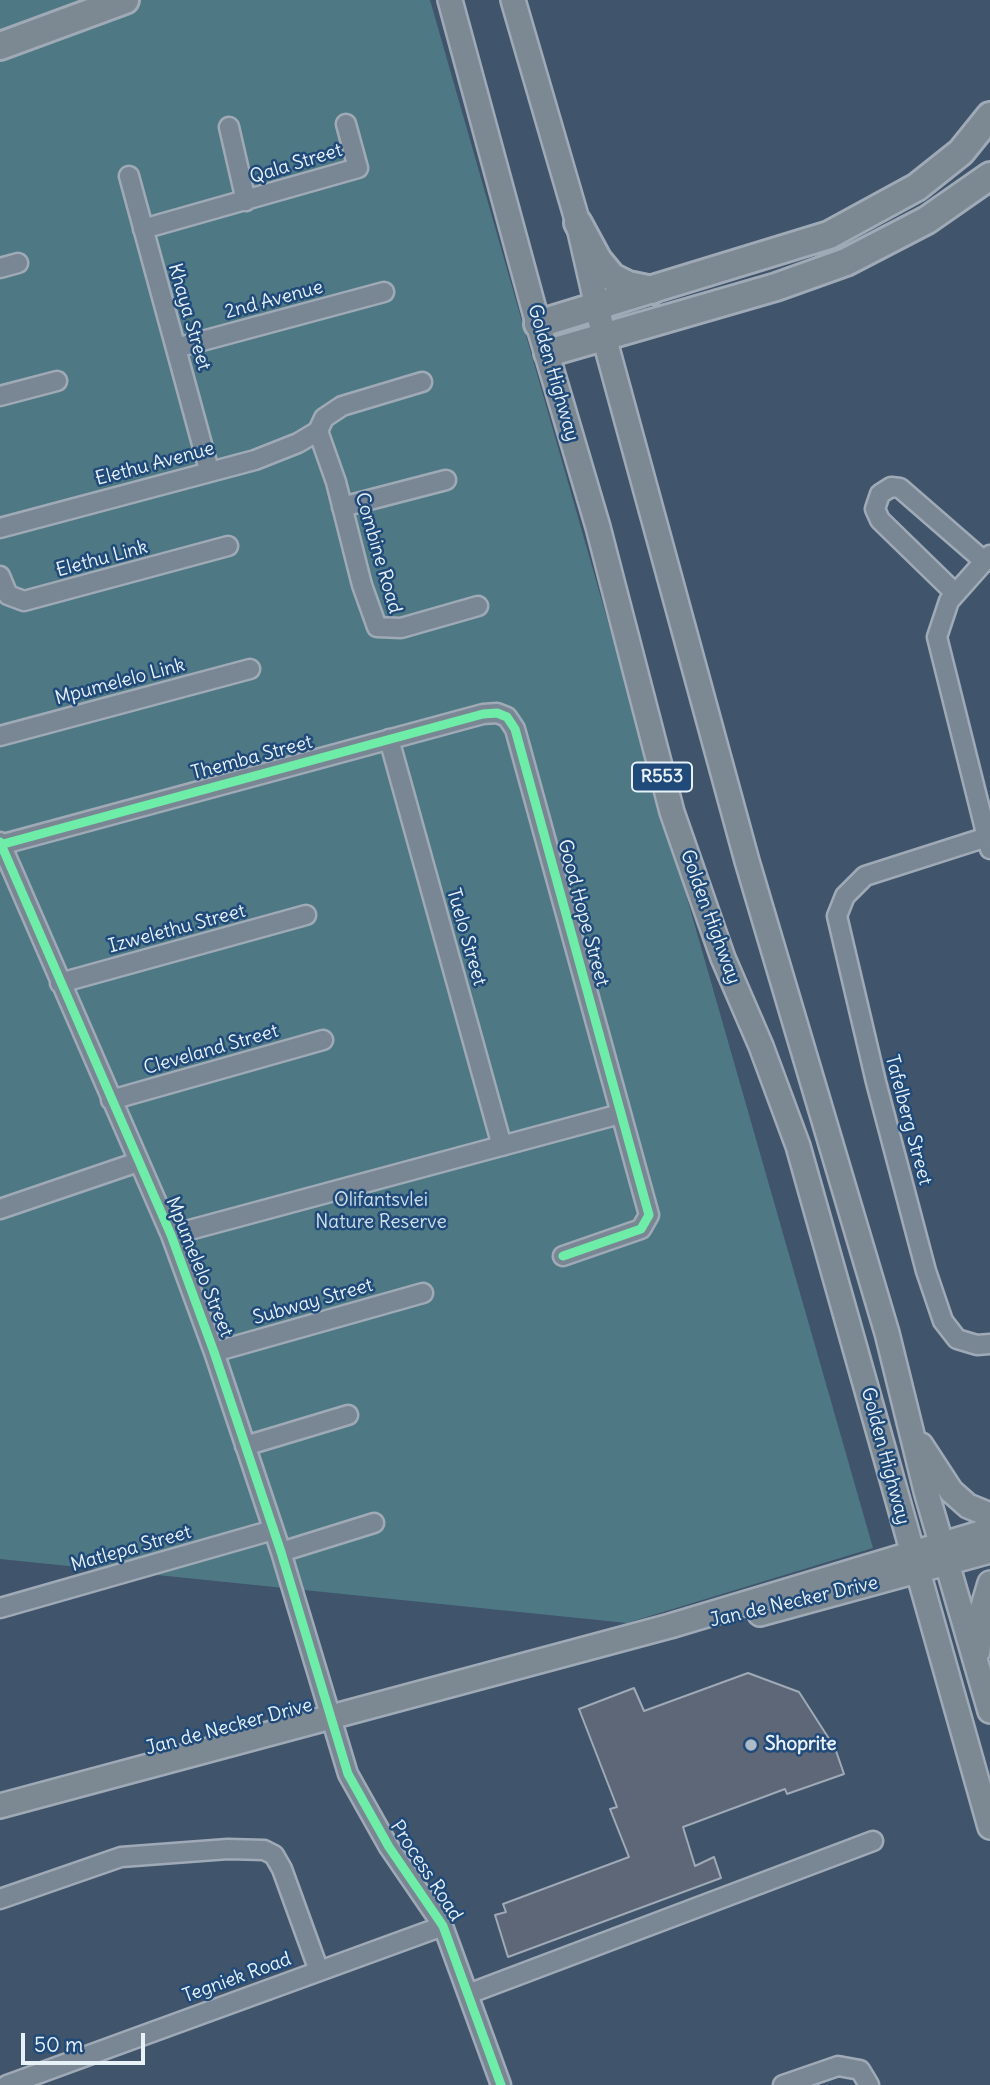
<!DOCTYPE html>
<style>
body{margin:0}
#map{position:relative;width:990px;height:2085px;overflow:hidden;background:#40546c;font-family:Delius,sans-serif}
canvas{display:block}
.scale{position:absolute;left:21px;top:2033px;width:124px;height:32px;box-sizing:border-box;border:4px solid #e8f1f8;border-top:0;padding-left:9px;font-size:21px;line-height:24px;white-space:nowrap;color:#e8f1f8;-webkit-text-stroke:5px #1f4a7a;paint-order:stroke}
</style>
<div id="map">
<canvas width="990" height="2085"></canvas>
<div class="scale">50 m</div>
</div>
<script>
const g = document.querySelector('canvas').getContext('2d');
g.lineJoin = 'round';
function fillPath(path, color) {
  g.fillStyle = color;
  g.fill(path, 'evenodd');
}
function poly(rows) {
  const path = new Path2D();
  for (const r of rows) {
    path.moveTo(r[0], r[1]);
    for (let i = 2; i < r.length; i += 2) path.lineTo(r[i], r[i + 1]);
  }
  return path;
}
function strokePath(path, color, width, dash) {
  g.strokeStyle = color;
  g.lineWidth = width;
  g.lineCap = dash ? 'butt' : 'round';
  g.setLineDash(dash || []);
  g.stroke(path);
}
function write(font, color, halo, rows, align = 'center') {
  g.font = font + ' Delius,sans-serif';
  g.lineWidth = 5;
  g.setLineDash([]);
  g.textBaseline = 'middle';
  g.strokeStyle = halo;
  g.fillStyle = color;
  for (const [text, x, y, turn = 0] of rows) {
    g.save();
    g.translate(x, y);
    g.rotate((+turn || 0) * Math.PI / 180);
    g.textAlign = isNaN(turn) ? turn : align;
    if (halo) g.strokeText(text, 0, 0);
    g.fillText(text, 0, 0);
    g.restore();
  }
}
fillPath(poly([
 [0,0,430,0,873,1548,627,1623,0,1559]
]), '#4e7884');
const building = poly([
 [748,1673,799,1692,835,1748,844,1774,787,1794,785,1789,683,1827,695,1866,714,1857,721,1878,508,1957,495,1915,506,1912,503,1904,629,1857,610,1809,617,1807,579,1709,634,1688,644,1711,748,1673]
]);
fillPath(building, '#5d6778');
strokePath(building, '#9faab6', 2);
const minor = poly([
 [229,127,246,201],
 [129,176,209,470],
 [143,229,358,168,346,124],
 [0,268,18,263],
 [176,348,384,292],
 [0,396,57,381],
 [318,431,336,482,362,585,377,627,401,628,478,606],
 [318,431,324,418,342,406,422,382],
 [342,507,446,480],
 [0,528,255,460,298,443,318,431],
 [990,555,949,601,937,637,990,849],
 [0,576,8,595,24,601,228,546],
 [955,593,880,520,875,509,880,494,891,487,900,488,984,561],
 [0,736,250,669],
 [389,739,502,1146],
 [990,836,865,876,845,896,837,916,876,1082,926,1271,943,1321,957,1339,977,1345,990,1344],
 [0,842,171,1235,214,1352,281,1552,348,1774,389,1847,443,1926,501,2085],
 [0,845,483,714,497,713,507,717,515,729,649,1215,641,1229,563,1256],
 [60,983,306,915],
 [111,1100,323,1040],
 [0,1209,138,1162],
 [171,1235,620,1114],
 [214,1352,423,1293],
 [245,1446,348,1415],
 [281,1552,374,1523],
 [0,1608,273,1530],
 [0,1899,121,1857,228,1849,264,1850,274,1855,282,1869,319,1971],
 [468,1994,873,1841],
 [7,2085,443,1926],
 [783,2085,838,2066,860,2070,869,2085]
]);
const major = poly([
 [450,0,538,324,598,527,672,812,723,958,761,1046,798,1146,990,1827],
 [513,0,578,223,604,337,747,861,887,1333,926,1491,990,1711],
 [921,1445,951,1491,968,1506,990,1515],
 [760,1614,990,1551],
 [978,1651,981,1613,990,1583],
 [0,1806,670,1626,990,1530]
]);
const highway = poly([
 [0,46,125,0],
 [578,223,598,260,612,277,628,285,652,290],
 [538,324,829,235,917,187,961,152,990,116],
 [548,353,776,287,846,262,927,220,990,176]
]);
strokePath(minor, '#9faab6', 23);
strokePath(major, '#9faab6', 28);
strokePath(highway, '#9faab6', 32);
strokePath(minor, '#798694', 18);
strokePath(major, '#7c8993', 23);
strokePath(highway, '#7c8993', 26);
strokePath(poly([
 [0,842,171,1235,214,1352,281,1552,348,1774,389,1847,443,1926,501,2085],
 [0,845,483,714,497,713,507,717,515,729,649,1215,641,1229,563,1256]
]), '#6deda7', 9);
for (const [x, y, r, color] of [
 [751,1745,7,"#adbac7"]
]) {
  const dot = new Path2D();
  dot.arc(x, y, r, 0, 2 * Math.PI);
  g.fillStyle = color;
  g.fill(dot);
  strokePath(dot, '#1f4a7a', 2.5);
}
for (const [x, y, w] of [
 [662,777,60]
]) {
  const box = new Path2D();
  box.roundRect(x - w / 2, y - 14.5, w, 29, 5);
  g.fillStyle = '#1f4a7a';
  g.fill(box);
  strokePath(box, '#e8f1f8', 2);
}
write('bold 18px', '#e8f1f8', null, [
 ["R553",662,777]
]);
write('19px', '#e8f1f8', '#1f4a7a', [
 ["Qala Street",296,164,-17],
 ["2nd Avenue",274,300,-15],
 ["Khaya Street",189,317,74],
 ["Golden Highway",553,373,74],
 ["Elethu Avenue",155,464,-15],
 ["Combine Road",378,553,74],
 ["Elethu Link",102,559,-15],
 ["Mpumelelo Link",120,682,-15],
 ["Themba Street",252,758,-15],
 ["Good Hope Street",583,913,75],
 ["Golden Highway",710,917,70],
 ["Izwelethu Street",177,929,-15],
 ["Tuelo Street",466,937,74],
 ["Cleveland Street",211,1050,-16],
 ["Tafelberg Street",908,1120,75],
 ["Mpumelelo Street",199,1267,68],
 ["Subway Street",313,1302,-16],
 ["Golden Highway",885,1456,75],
 ["Matlepa Street",131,1549,-16],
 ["Jan de Necker Drive",794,1602,-13],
 ["Jan de Necker Drive",229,1727,-15],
 ["Process Road",426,1871,57],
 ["Tegniek Road",237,1978,-20]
]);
write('19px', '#d1e0e7', '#1f4a7a', [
 ["Olifantsvlei",381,1201],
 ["Nature Reserve",381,1223]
]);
write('bold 19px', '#e8f1f8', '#1f4a7a', [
 ["Shoprite",765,1745]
], 'left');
</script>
